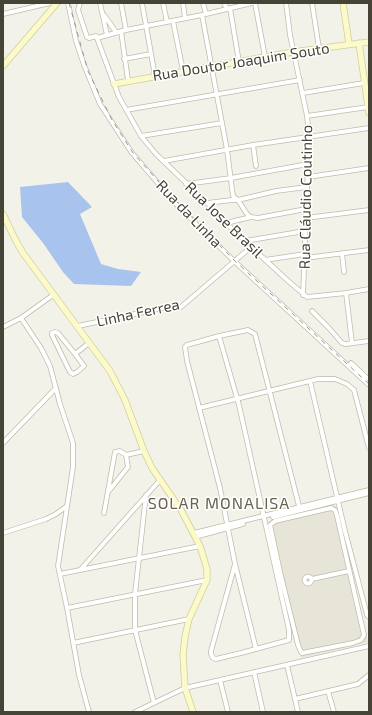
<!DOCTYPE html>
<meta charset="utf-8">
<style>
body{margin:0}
#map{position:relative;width:372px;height:715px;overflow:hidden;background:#f3f2e9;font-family:"Exo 2",sans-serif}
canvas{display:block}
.frame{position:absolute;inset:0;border:4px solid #464437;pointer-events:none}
</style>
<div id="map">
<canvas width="372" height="715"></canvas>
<div class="frame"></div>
</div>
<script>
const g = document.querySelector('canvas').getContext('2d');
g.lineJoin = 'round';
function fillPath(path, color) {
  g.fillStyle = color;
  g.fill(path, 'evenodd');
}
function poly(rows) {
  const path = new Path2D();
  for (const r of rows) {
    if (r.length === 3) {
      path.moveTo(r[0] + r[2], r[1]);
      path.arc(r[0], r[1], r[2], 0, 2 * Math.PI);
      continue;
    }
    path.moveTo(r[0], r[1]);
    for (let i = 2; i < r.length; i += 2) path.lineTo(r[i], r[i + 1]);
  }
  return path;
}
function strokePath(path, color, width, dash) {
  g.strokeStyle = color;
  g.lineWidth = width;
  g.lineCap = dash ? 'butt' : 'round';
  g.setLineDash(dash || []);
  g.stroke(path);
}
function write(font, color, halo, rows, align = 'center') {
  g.font = font + ' "Exo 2",sans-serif';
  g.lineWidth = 3;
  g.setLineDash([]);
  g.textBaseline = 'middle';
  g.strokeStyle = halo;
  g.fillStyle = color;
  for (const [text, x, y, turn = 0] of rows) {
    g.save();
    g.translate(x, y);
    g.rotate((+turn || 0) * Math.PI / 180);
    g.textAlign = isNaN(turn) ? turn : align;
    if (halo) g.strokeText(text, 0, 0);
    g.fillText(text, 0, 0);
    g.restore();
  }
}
fillPath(poly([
 [336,506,368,642,301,658,269,521]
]), '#e7e5d7');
fillPath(poly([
 [68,182,92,207,80,214,101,264,118,269,141,272,131,286,74,284,63,272,43,243,22,217,20,187]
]), '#a8c3ed');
const street = poly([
 [68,3,76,41,84,65,100,104,132,153,176,204,234,261,369,385],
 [80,3,78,10,87,37,89,38,96,36,97,38],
 [100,3,107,35],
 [121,3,126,30],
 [142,3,155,76],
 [163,3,167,22],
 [183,3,185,18],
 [203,3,206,14],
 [224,3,227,9],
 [252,3,202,15,126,30,97,38,119,97,141,136,156,154,207,203,231,228,287,280,307,297,346,293,369,289],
 [255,3,265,57],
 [286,3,290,35,307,116,309,136,303,295],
 [312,3,319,48],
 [230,8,239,62],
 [3,14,50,3],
 [104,15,116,32],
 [202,15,227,150,233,196,238,200,247,214,251,217],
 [173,21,183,71],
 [121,31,128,80],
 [124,59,151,54],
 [303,93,364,83],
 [126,110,300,80],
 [307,116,368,107],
 [141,136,222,123],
 [253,145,256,166],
 [164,161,253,145,369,128],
 [308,177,369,168],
 [186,184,231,178,308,164],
 [207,203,232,200,238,200,276,191,307,187],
 [306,218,369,210],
 [226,223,251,217,258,218,306,209],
 [245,241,305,231],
 [342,253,344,272],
 [305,258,369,250],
 [265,260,305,254],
 [346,293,352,343],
 [312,311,328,327,342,343,346,344,369,341],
 [21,318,41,348,50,366,60,404,73,443,73,467,58,566,67,608,79,675,89,712],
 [78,326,163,308,181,307,251,247],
 [3,327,21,318,53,295],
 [219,336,239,405,289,630,289,640,241,653,216,659,213,658,211,654,211,651,235,564,220,488,187,361,185,347,187,345,219,336,248,330,255,334,300,510],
 [75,354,84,366,77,372,73,374,70,372,52,335,52,333,55,332,58,333,75,354,89,343],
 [351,363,367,378],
 [310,381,345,531,367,615,369,617],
 [199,408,318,379,335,379,347,384,354,390,369,448],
 [3,443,56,388],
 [108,492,128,467,126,455],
 [146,495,135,594,135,630,154,703],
 [331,508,335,510,337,516,364,635,361,640,353,643,302,653,301,652,298,645,281,576,270,525,275,521,331,508],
 [104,513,115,452,120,451,126,455,144,451],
 [273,517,369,493],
 [3,533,46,519,56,514,67,506],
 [194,533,369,490],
 [195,537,243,524],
 [235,564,256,649],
 [81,569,160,480],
 [60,574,200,546],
 [308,580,3.5],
 [312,579,349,571],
 [67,608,207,580],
 [73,643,189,619],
 [287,665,298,712],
 [254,672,263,712],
 [220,680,228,712],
 [328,691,334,712],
 [295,699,358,684,369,675],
 [135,712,185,688,369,646]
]);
const secondary = poly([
 [343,3,349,44],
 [359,43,369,113],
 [3,66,57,3],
 [114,84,293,52,369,42],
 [3,214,16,241,23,253,110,371,125,400,144,451,152,468,181,510,200,546,207,569,207,580,189,619,185,637,183,655,185,688,193,712]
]);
strokePath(street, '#bebcab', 5.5);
strokePath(secondary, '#d1cd9a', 7);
strokePath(street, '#fff', 4);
strokePath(secondary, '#fcf9ca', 5.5);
strokePath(poly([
 [69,3,88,71,112,120,133,153,175,200,235,261,369,384]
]), '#979797', 1, [5, 5]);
write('15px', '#464437', '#fff', [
 ["Rua Doutor Joaquim Souto",241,62,-9],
 ["Rua Cláudio Coutinho",306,197,-89],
 ["Rua da Linha",189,214,46],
 ["Rua Jose Brasil",224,220,44],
 ["Linha Ferrea",138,313,-12]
]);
g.letterSpacing = '1px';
write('16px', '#69634f', '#fff', [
 ["SOLAR MONALISA",219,504]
]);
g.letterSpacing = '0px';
</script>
